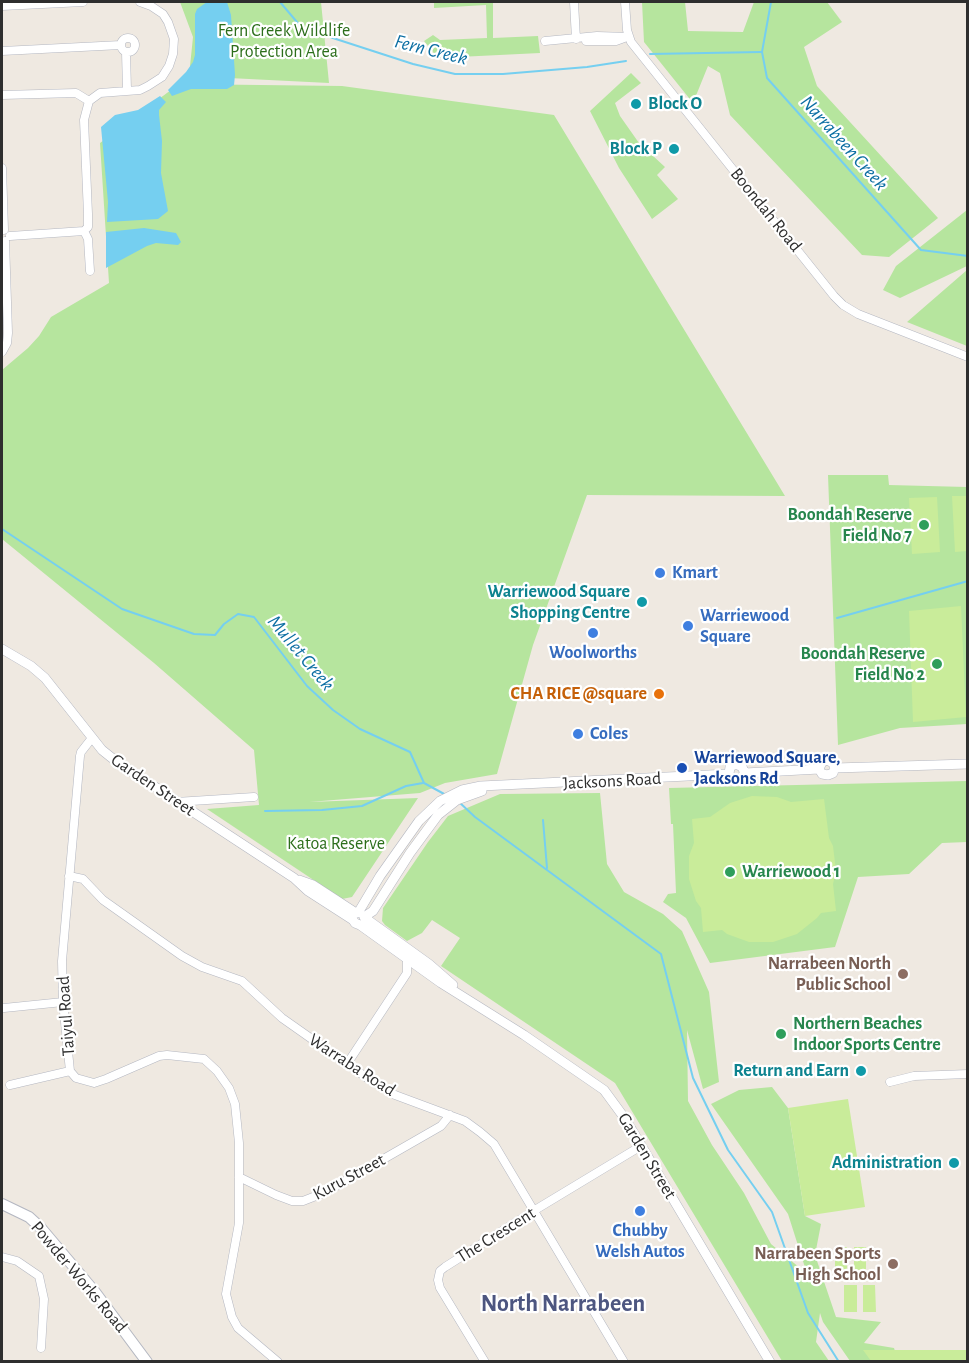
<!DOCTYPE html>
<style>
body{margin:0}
#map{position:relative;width:969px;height:1363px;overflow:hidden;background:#efe9e1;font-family:"Alegreya Sans",sans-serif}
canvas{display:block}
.frame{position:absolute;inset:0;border:3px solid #2e2e2e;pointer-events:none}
</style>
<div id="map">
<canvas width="969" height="1363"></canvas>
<div class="frame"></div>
</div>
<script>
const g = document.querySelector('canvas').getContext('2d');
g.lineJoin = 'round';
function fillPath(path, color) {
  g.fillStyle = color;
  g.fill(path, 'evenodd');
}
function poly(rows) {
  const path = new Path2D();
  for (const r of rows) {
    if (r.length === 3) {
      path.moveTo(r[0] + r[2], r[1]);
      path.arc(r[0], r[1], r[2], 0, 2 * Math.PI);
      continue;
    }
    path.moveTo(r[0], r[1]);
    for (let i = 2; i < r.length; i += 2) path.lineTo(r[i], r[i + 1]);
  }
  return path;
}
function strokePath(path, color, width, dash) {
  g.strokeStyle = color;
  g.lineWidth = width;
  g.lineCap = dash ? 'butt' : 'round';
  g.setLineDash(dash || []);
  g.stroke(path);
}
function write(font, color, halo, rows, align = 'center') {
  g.font = font + ' "Alegreya Sans",sans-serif';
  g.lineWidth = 4.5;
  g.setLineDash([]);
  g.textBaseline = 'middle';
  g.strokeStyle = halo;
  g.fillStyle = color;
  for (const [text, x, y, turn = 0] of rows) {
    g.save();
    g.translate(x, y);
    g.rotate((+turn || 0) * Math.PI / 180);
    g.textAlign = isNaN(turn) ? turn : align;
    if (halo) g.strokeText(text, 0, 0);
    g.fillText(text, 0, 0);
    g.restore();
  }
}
fillPath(poly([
 [180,2,321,2,329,83,189,76,193,37],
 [434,2,496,2,493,2,493,38,538,36,540,53,438,58,424,41,433,35,440,40,487,38,486,5,434,8],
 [642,2,685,2,688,31,743,32,754,2,827,2,842,22,804,47,817,86,938,218,889,257,862,255,730,115,720,73,708,66,693,103,644,42],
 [631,73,641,83,615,103,620,116,639,143,665,167,657,175,678,199,652,219,619,168,590,111],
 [179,84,342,86,554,115,785,496,587,495,533,645,497,774,445,783,420,793,309,802,418,798,352,897,342,899,207,809,259,805,254,750,154,663,2,539,2,370,28,348,39,336,51,317,109,283,100,143],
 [967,210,967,266,900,298,883,290,896,266],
 [967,270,967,346,907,322],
 [828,475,888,475,889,485,967,487,967,724,900,728,838,745],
 [967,781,967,842,942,843,909,874,858,877,835,947,710,963,686,918,663,902,668,894,676,893,673,824,671,824,669,788],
 [600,793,607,864,624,892,663,914,682,931,709,992,719,1082,703,1089,687,1030,688,1101,712,1145,744,1193,771,1244,806,1273,809,1280,788,1214,711,1104,739,1090,772,1087,788,1108,805,1216,821,1224,815,1255,836,1317,881,1322,864,1343,894,1348,898,1361,850,1361,823,1322,820,1313,816,1342,829,1361,782,1361,615,1083,441,966,460,938,432,920,422,933,407,941,385,925,382,921,383,908,428,842,448,816,500,794]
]), '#b6e59e');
fillPath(poly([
 [952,496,967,496,967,551,955,552],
 [937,497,940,552,912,554,909,498],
 [961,606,966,717,913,722,909,611],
 [752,796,777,797,791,802,824,799,829,838,833,846,836,871,833,884,836,911,821,913,817,918,797,934,773,942,749,942,727,934,722,930,703,932,701,908,696,901,689,879,689,856,694,843,692,819,710,817,730,803],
 [848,1099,865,1207,805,1216,788,1108],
 [835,1247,847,1247,847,1274,835,1274],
 [854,1247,866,1247,866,1274,854,1274],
 [844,1285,857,1285,857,1312,844,1312],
 [863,1285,875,1285,876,1312,863,1312],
 [863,1350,967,1350,967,1361,871,1361]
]), '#c9ec9a');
fillPath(poly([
 [207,2,227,2,231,15,235,75,234,85,227,89,191,89,172,96,168,90,186,72,193,62,195,55,195,14,197,9],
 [160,96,166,102,159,110,159,115,162,141,161,173,168,211,158,219,107,222,108,202,101,127,115,115,138,110],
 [144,228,176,233,181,242,178,245,156,243,147,246,106,268,106,232]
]), '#75cff0');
strokePath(poly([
 [280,2,302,28,413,64,455,74,503,74,587,67,626,61],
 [771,2,762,52,767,78,921,250,968,256],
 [650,54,761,52],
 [2,529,122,609,194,634,215,635,224,624,238,614,254,617,307,686,333,710,360,729,410,752,424,783,446,795],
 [837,618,968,581],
 [459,802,475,817,661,954,693,1078,728,1150,772,1212,808,1313,839,1362],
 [265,811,322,810,362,806,406,786,423,783],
 [543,820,547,868]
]), '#75cff0', 2);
const minor = poly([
 [574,2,576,39],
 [625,2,627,30,631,42,834,296,843,305,858,314,968,357],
 [2,6,83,2],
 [128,45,7],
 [545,41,597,36,628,37],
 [586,41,616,41,627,37],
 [2,51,121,45],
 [126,52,127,90],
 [2,95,76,93,89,101],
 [2,168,4,230],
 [10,236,84,231],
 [90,271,88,239,84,231,88,227,88,214,84,120,89,101,100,93,140,90,148,86,162,77,169,66,173,54,174,39,168,22,163,14,151,6,140,2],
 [2,352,7,343,8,333,5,241],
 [92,738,81,752,80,756,62,961,63,1002,70,1071,76,1078,94,1083,106,1079,159,1056,167,1055,204,1059,217,1071,229,1088,235,1104,239,1143,239,1223,226,1294,232,1317,238,1328,278,1362],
 [176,802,254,797],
 [69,876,83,879,103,900,182,956,202,967,242,981,282,1018,370,1080,395,1095,465,1121,480,1132,494,1144,624,1362],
 [4,1008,63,1002],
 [347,1064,407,973,407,958],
 [890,1082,914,1076,968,1074],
 [10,1085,70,1071],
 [239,1177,276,1195,292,1201,303,1201,326,1192,441,1126,450,1115],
 [2,1257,17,1261,39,1276,44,1299,41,1348],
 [485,1362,440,1288,438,1280,440,1271,445,1267,535,1210,641,1146]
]);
const tertiary = poly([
 [2,649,31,666,45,678,102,750,117,762,294,878,308,891,353,920,355,923,360,925,441,983,524,1035,604,1090,626,1120,770,1362],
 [835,768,968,764],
 [819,769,822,762,827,760,833,763,835,768],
 [819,769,822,774,828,775,833,773,835,768],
 [745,773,819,769],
 [729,774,730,767,736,764,742,767,745,773],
 [729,774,733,779,739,780,745,773],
 [299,880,313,885,356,913],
 [358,913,380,876,419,821,440,801,462,790,481,786,729,774],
 [364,917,373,911,410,853,438,815,457,800,482,791],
 [365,918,429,964,453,985]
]);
const secondary = poly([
 [2,1204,29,1217,41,1228,95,1292,147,1362]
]);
strokePath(minor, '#b4b7c1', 9);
strokePath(tertiary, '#b4b7c1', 10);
strokePath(secondary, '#b4b7c1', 12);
strokePath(minor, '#fff', 8);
strokePath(tertiary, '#fff', 9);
strokePath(secondary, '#fff', 10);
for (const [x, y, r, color] of [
 [636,104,6,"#0f9aa8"],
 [674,149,6,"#0f9aa8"],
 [924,525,6,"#2e9e5b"],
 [660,573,6,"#3f7fe0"],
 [642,602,6,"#0f9aa8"],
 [688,626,6,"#3f7fe0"],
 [593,633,6,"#3f7fe0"],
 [937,664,6,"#2e9e5b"],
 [659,694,6,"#e8710a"],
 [578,734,6,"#3f7fe0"],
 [682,768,6,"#1a4fb4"],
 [730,872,6,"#2e9e5b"],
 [903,974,6,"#8d6e63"],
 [781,1034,6,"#2e9e5b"],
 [861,1071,6,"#0f9aa8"],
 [954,1163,6,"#0f9aa8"],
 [640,1211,6,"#3f7fe0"],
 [893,1264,6,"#8d6e63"]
]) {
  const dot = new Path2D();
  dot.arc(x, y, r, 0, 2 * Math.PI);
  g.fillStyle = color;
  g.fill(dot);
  strokePath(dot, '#fff', 2);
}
write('18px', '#2c6e1b', '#fff', [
 ["Fern Creek Wildlife",284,31],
 ["Protection Area",284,52],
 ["Katoa Reserve",336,844]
]);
write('bold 18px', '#0d838f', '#fff', [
 ["Block O",648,104,"left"],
 ["Block P",662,149],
 ["Warriewood Square",630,592],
 ["Shopping Centre",630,613],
 ["Return and Earn",849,1071],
 ["Administration",942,1163]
], 'right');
write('18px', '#2e2e2e', '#fff', [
 ["Boondah Road",766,210,51],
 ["Jacksons Road",612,781,-3],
 ["Garden Street",153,785,34],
 ["Taiyul Road",66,1016,-94],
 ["Warraba Road",352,1065,33],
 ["Garden Street",647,1156,59],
 ["Kuru Street",349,1177,-28],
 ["The Crescent",496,1235,-32],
 ["Powder Works Road",79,1277,50]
]);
write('bold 18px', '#27864d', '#fff', [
 ["Boondah Reserve",912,515],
 ["Field No 7",912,536],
 ["Boondah Reserve",925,654],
 ["Field No 2",925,675],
 ["Warriewood 1",742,872,"left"],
 ["Northern Beaches",793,1024,"left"],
 ["Indoor Sports Centre",793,1045,"left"]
], 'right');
write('bold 18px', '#366cbe', '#fff', [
 ["Kmart",672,573],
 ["Warriewood",700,616],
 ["Square",700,637],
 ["Woolworths",593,653,"center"],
 ["Coles",590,734],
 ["Chubby",640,1231,"center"],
 ["Welsh Autos",640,1252,"center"]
], 'left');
write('bold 18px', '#c56008', '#fff', [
 ["CHA RICE @square",647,694]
], 'right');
write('bold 18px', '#164399', '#fff', [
 ["Warriewood Square,",694,758],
 ["Jacksons Rd",694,779]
], 'left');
write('bold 18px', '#785e54', '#fff', [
 ["Narrabeen North",891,964],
 ["Public School",891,985],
 ["Narrabeen Sports",881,1254],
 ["High School",881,1275]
], 'right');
write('italic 20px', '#0d6fa3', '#fff', [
 ["Fern Creek",431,50,14],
 ["Narrabeen Creek",844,143,48],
 ["Mullet Creek",301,653,50]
]);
write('bold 24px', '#4d5680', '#fff', [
 ["North Narrabeen",563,1304]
]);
</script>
